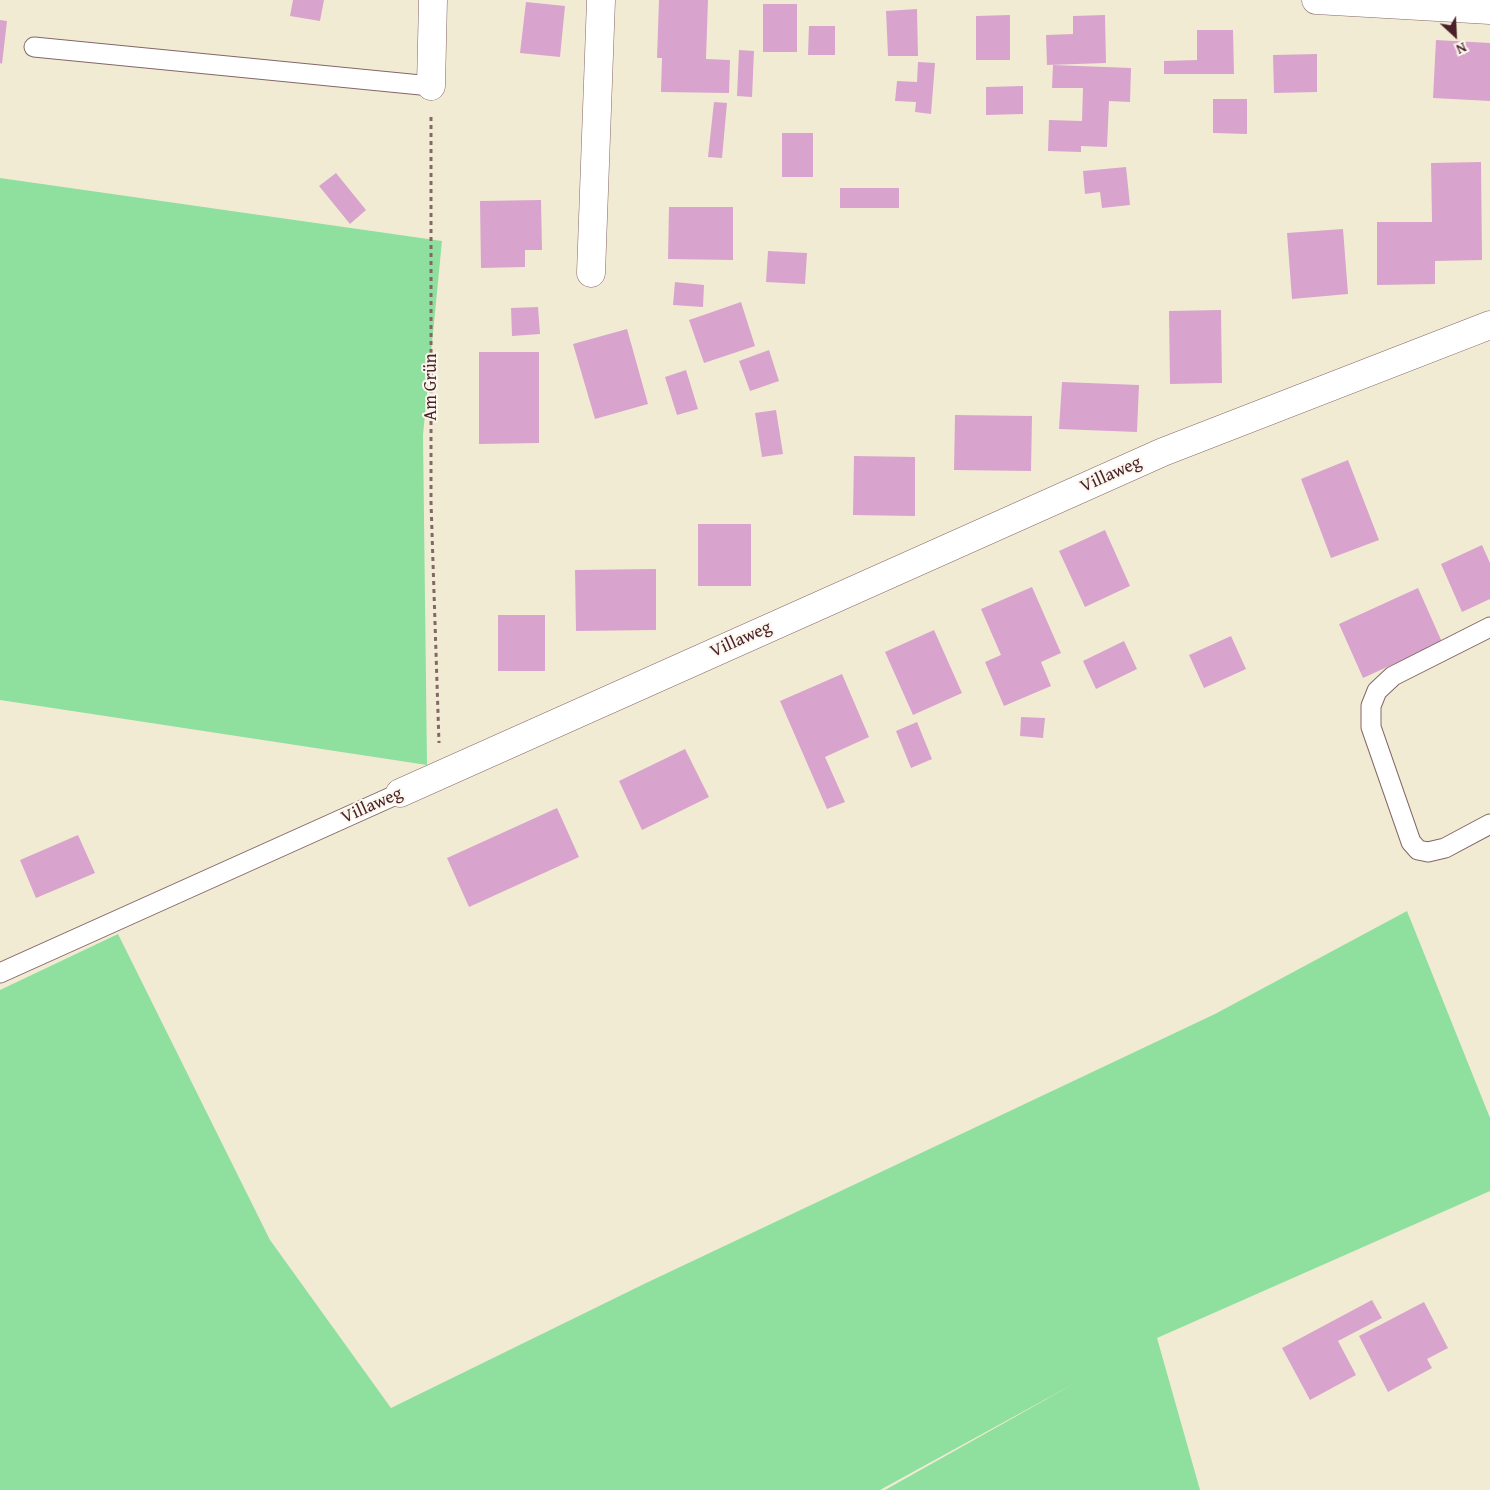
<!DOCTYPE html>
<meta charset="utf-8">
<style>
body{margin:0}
#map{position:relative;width:1490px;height:1490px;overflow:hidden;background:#f2ebd4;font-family:"Gentium Book Plus",serif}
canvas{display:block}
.north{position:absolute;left:1430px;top:10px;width:50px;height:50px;-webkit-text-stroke:4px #fbf7ec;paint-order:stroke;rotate:155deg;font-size:14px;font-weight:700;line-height:20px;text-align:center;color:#4a1f2b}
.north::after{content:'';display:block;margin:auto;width:18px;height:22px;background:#4a1f2b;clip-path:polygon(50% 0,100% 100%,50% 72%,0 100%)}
</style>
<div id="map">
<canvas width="1490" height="1490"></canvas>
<div class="north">N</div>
</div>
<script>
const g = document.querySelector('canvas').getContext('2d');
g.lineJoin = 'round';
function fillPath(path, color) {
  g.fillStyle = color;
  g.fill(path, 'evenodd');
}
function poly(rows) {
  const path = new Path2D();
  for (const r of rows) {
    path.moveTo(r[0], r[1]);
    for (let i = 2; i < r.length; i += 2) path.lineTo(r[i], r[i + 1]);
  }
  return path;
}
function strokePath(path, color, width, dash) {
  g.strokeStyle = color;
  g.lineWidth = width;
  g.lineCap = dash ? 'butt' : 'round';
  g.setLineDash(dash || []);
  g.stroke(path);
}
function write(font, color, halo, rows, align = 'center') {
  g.font = font + ' "Gentium Book Plus",serif';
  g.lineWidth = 4;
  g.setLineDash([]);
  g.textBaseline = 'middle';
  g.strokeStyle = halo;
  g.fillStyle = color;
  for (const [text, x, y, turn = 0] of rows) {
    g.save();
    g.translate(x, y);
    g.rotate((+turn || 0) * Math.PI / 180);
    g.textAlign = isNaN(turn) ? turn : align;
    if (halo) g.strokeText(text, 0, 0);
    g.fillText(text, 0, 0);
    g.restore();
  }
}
fillPath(poly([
 [0,178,442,241,423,435,427,765,0,700],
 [1407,911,1490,1118,1490,1191,1157,1338,1200,1490,885,1490,1077,1382,880,1490,0,1490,0,990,118,934,270,1240,391,1408,644,1284,1215,1014]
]), '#8fdf9f');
fillPath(poly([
 [293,0,324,0,320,21,290,16],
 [659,0,708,0,706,59,730,60,729,93,661,92,662,58,657,58],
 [526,2,565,6,560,57,520,53],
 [763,4,797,4,797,52,763,52],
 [917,9,918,56,888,56,886,11],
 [1010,15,1010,60,976,60,976,16],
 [1105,15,1106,63,1047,65,1046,35,1073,34,1073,16],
 [0,20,7,21,2,64,0,63],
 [809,26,835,26,835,55,808,55],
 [1197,30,1233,30,1234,74,1164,74,1164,61,1197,60],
 [1436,40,1490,43,1490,101,1433,98],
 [739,50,754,51,752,97,737,96],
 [1317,54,1317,92,1274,93,1273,55],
 [918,62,935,63,931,114,915,112,916,102,895,101,897,81,917,82],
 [1053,65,1131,68,1130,102,1109,101,1107,147,1081,146,1081,152,1048,151,1049,120,1082,121,1083,88,1052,88],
 [1023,86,1023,114,986,115,986,87],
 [1213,99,1247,99,1247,134,1213,133],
 [714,102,727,103,722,158,708,157],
 [782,133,813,133,813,177,782,177],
 [1481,162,1482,260,1435,261,1435,284,1377,285,1377,222,1432,222,1431,163],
 [1126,167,1130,205,1102,208,1100,192,1085,194,1083,171],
 [336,173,366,210,350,224,319,186],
 [840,188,899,188,899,208,840,208],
 [541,200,542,250,525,250,525,267,481,268,480,201],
 [669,207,733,207,733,260,668,259],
 [1343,229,1348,294,1292,299,1287,233],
 [768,251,807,253,805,284,766,282],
 [675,282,704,285,703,307,673,305],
 [741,302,755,346,704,363,689,320],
 [538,307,540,334,512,336,511,308],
 [1221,310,1222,383,1170,384,1169,311],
 [627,329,648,404,595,419,573,344],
 [769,350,779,381,750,391,739,361],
 [479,352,539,352,539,443,479,444],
 [686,370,698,409,677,415,665,377],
 [1062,382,1139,385,1137,432,1059,429],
 [776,410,783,454,762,457,755,413],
 [955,415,1032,416,1031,471,954,470],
 [854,456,915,457,915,516,853,515],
 [1348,460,1379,540,1331,558,1301,479],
 [698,524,751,524,751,586,698,586],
 [1105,530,1130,586,1085,607,1059,551],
 [1482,545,1490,563,1490,599,1462,612,1441,564],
 [656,569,656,630,576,631,575,570],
 [1032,587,1061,653,1041,662,1051,686,1004,706,985,662,1001,655,981,609],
 [1418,588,1442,642,1363,678,1339,624],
 [498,615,545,615,545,671,498,671],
 [934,630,962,693,913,715,885,652],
 [1231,636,1246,669,1204,688,1189,655],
 [1124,641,1137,669,1096,689,1083,661],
 [842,674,869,737,825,757,845,802,827,809,780,701],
 [1021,717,1045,718,1043,738,1020,736],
 [917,722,932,759,911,768,896,731],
 [685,749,709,797,642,830,619,781],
 [557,808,579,857,469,907,447,858],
 [78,835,95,873,36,898,20,860],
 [1372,1300,1382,1318,1338,1341,1356,1375,1310,1400,1282,1348],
 [1424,1302,1448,1348,1427,1359,1432,1368,1388,1392,1359,1336]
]), '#d8a4cd');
const lane = poly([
 [34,47,431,86],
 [1490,627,1393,676,1377,691,1371,706,1371,727,1411,842,1418,850,1428,852,1445,848,1490,824],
 [0,973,400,793]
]);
const street = poly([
 [1316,0,1490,10],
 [431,86,433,0],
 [591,273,601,0],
 [400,793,1163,452,1490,325]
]);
strokePath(lane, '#856666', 21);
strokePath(street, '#856666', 29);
strokePath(poly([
 [431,117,431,502,439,743]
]), '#856666', 3, [4, 4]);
strokePath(lane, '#fff', 19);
strokePath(street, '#fff', 28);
write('18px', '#4a1f2b', '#fbf7ec', [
 ["Am Grün",431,387,-90],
 ["Villaweg",1111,475,-24],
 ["Villaweg",741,640,-24],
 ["Villaweg",372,806,-24]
]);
</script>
